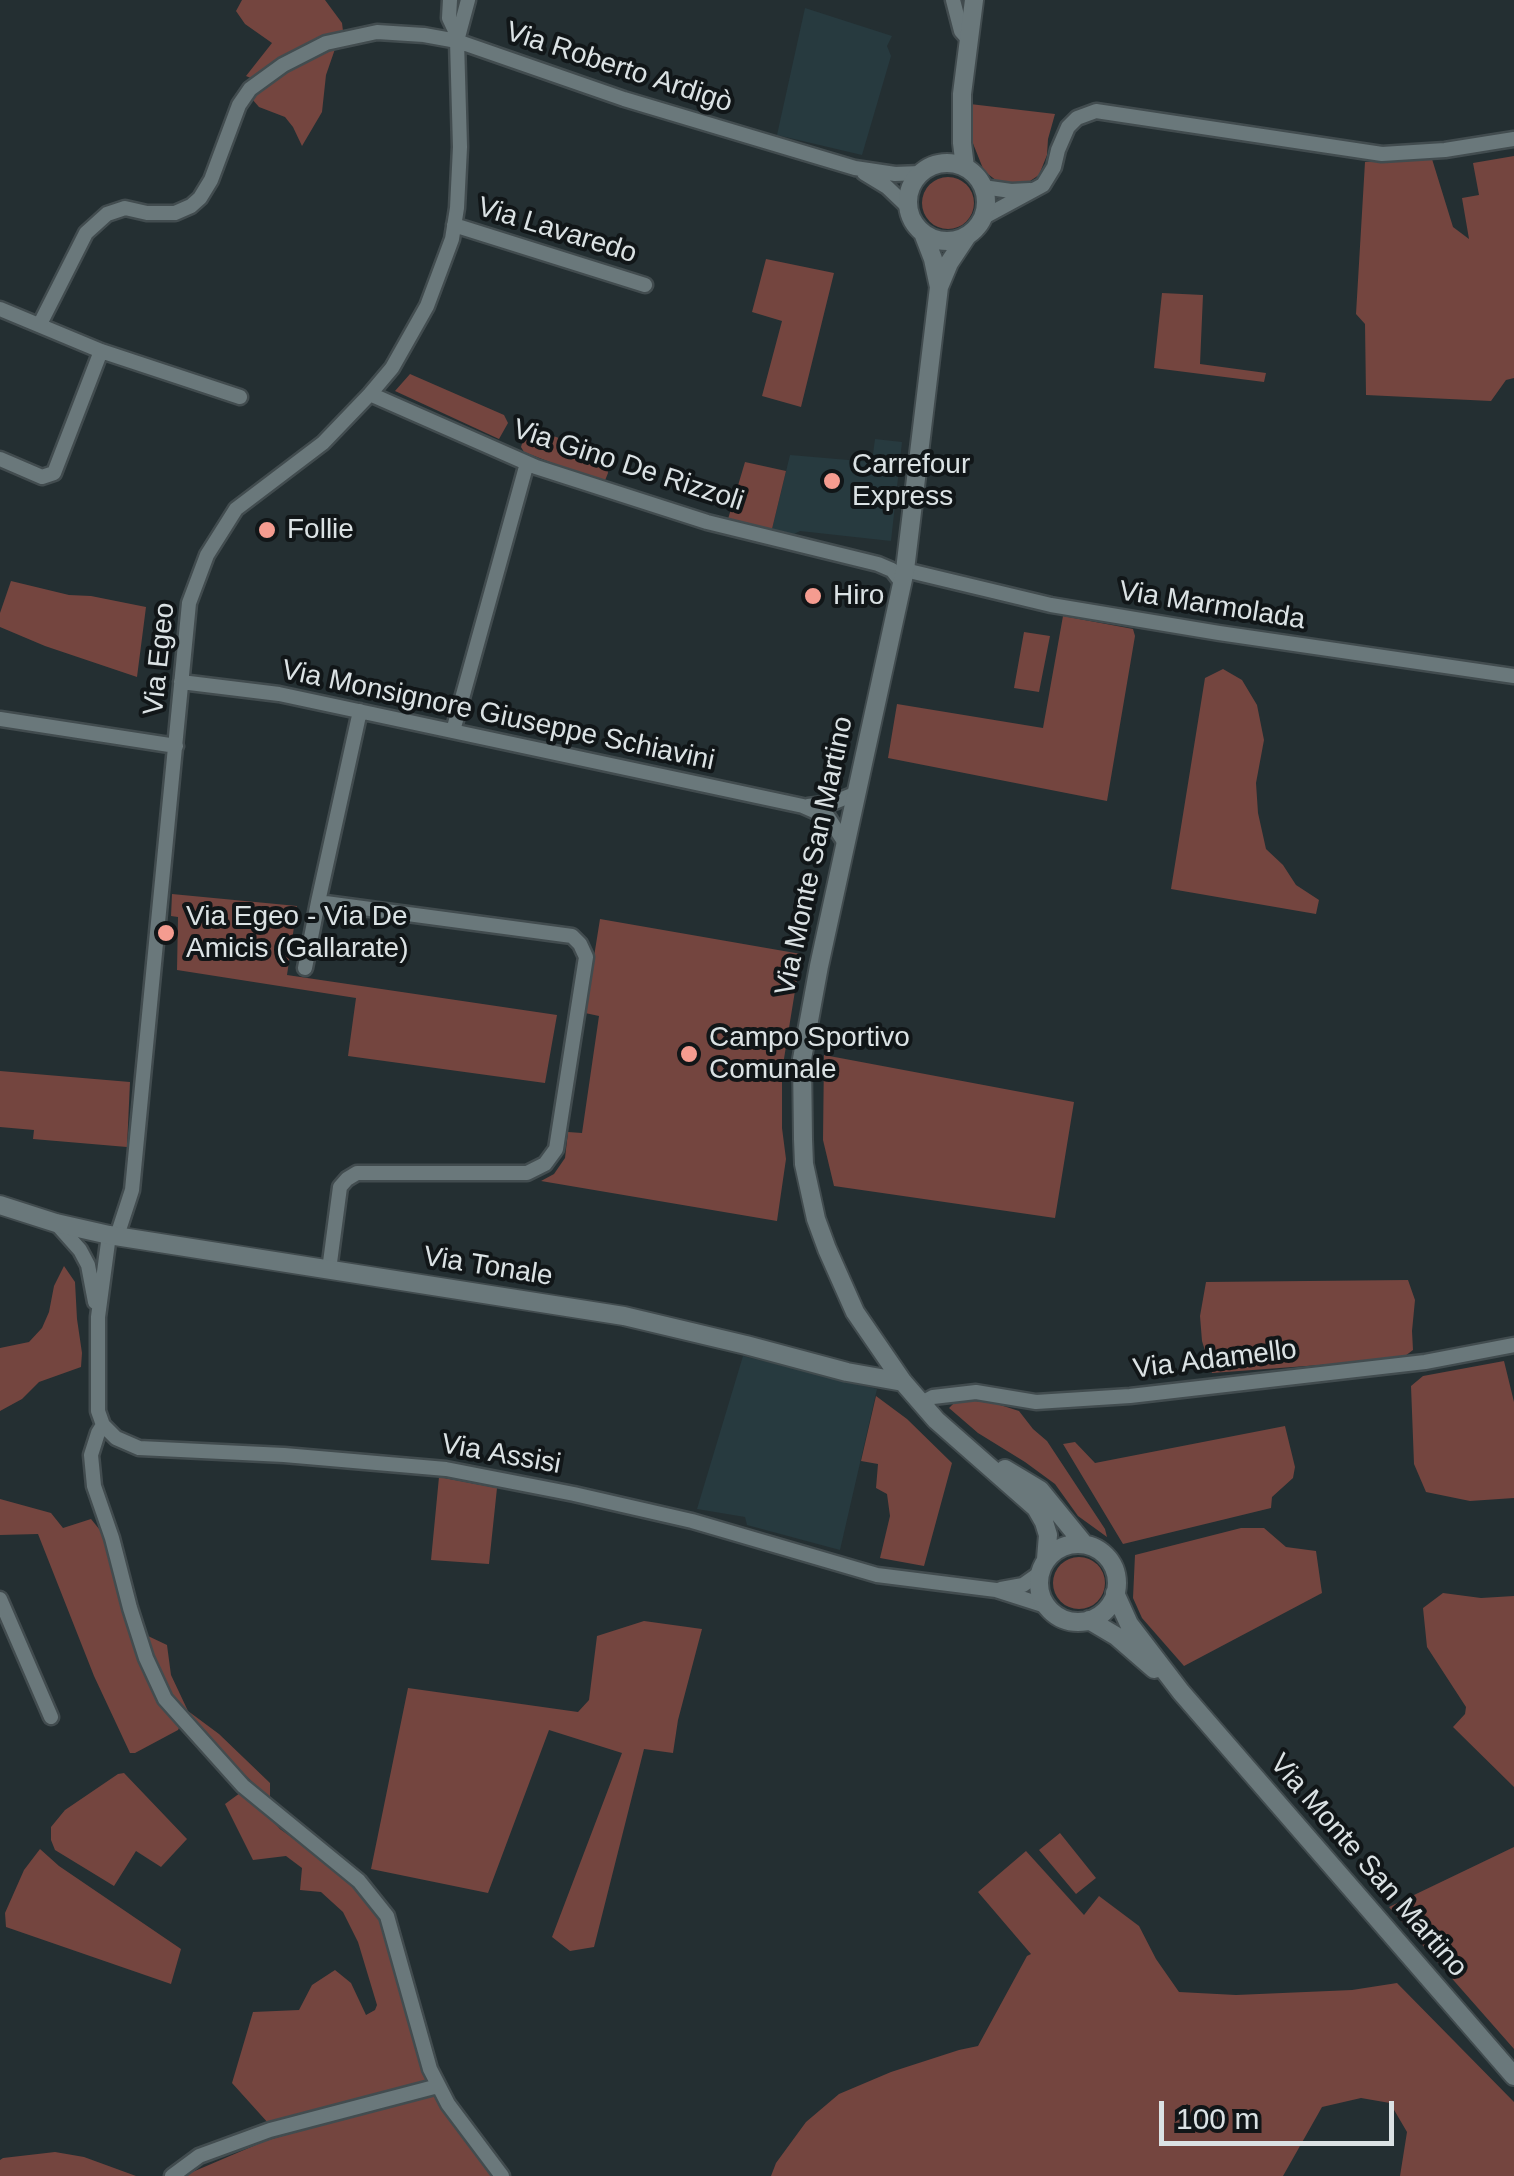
<!DOCTYPE html>
<meta charset="utf-8">
<style>
body{margin:0}
#map{position:relative;width:1514px;height:2176px;overflow:hidden;background:#242f32;font-family:Arial,sans-serif}
canvas{display:block}
.scale{position:absolute;left:1159px;top:2101px;width:235px;height:45px;box-sizing:border-box;border:5px solid #dbe2e4;border-top:0;padding-left:12px;font-size:30px;line-height:35px;white-space:nowrap;color:#dbe2e4;-webkit-text-stroke:8px #111618;paint-order:stroke}
</style>
<div id="map">
<canvas width="1514" height="2176"></canvas>
<div class="scale">100 m</div>
</div>
<script>
const g = document.querySelector('canvas').getContext('2d');
g.lineJoin = 'round';
function fillPath(path, color) {
  g.fillStyle = color;
  g.fill(path, 'evenodd');
}
function poly(rows) {
  const path = new Path2D();
  for (const r of rows) {
    if (r.length === 3) {
      path.moveTo(r[0] + r[2], r[1]);
      path.arc(r[0], r[1], r[2], 0, 2 * Math.PI);
      continue;
    }
    path.moveTo(r[0], r[1]);
    for (let i = 2; i < r.length; i += 2) path.lineTo(r[i], r[i + 1]);
  }
  return path;
}
function strokePath(path, color, width, dash) {
  g.strokeStyle = color;
  g.lineWidth = width;
  g.lineCap = dash ? 'butt' : 'round';
  g.setLineDash(dash || []);
  g.stroke(path);
}
function write(font, color, halo, rows, align = 'center') {
  g.font = font + ' Arial,sans-serif';
  g.lineWidth = 8;
  g.setLineDash([]);
  g.textBaseline = 'middle';
  g.strokeStyle = halo;
  g.fillStyle = color;
  for (const [text, x, y, turn = 0] of rows) {
    g.save();
    g.translate(x, y);
    g.rotate((+turn || 0) * Math.PI / 180);
    g.textAlign = isNaN(turn) ? turn : align;
    if (halo) g.strokeText(text, 0, 0);
    g.fillText(text, 0, 0);
    g.restore();
  }
}
fillPath(poly([
 [805,8,892,36,887,46,891,56,862,155,777,135],
 [875,439,902,442,891,541,800,531,794,534,772,529,790,455,872,462],
 [743,1356,877,1389,840,1550,747,1525,745,1517,697,1509]
]), '#273a3f');
fillPath(poly([
 [242,0,325,0,342,23,343,31,321,38,297,50,268,66,253,79,246,76,272,43,245,24,236,11],
 [335,49,326,75,322,112,302,146,293,127,285,117,259,107,252,99,259,90,286,72,306,60],
 [970,104,1055,114,1048,139,1047,155,1039,175,1024,185,1007,185,997,181,984,171,972,141],
 [1514,156,1514,378,1506,380,1491,401,1366,395,1365,324,1356,314,1365,162,1432,159,1453,227,1469,239,1462,198,1479,195,1473,163],
 [948,203,26],
 [766,259,834,273,801,407,762,396,782,321,752,312],
 [1162,293,1203,295,1200,364,1266,373,1264,382,1154,368],
 [410,374,504,415,508,423,499,439,395,391],
 [536,430,602,453,606,461,608,473,604,483,524,452,521,447,525,433],
 [745,462,786,471,772,529,728,519],
 [11,581,69,595,91,596,146,607,137,677,45,646,0,627,0,613],
 [1063,616,1133,629,1135,636,1107,801,888,758,897,704,1043,728],
 [1024,632,1050,636,1039,692,1014,688],
 [1223,669,1242,680,1257,705,1264,740,1256,783,1258,813,1266,849,1283,865,1296,885,1319,900,1316,914,1171,889,1205,678],
 [172,894,297,906,287,975,557,1015,545,1083,348,1056,356,998,177,970,178,917,171,916],
 [600,919,801,954,782,1071,782,1128,786,1159,777,1221,541,1181,554,1174,565,1158,568,1132,582,1133,599,1016,585,1013],
 [824,1055,1074,1102,1055,1218,834,1186,823,1140],
 [0,1071,130,1082,127,1147,33,1139,34,1130,0,1127],
 [64,1266,75,1282,77,1319,82,1353,81,1367,39,1382,22,1399,0,1411,0,1348,29,1342,42,1328,49,1312,54,1286],
 [1408,1280,1415,1300,1412,1331,1413,1350,1401,1359,1212,1373,1202,1341,1200,1316,1206,1282],
 [1504,1361,1514,1402,1514,1498,1470,1501,1426,1492,1414,1464,1411,1386,1423,1376],
 [876,1396,907,1419,952,1463,924,1566,880,1558,890,1516,887,1494,876,1488,878,1464,861,1461],
 [968,1400,997,1404,1019,1411,1033,1429,1047,1441,1105,1529,1107,1537,1078,1516,1055,1484,1025,1462,978,1433,949,1408,954,1403],
 [1285,1426,1295,1467,1293,1478,1272,1497,1271,1508,1123,1544,1063,1444,1075,1442,1095,1463],
 [439,1477,497,1488,489,1564,431,1560],
 [0,1499,51,1513,63,1528,91,1519,104,1535,180,1726,178,1730,135,1753,130,1753,94,1676,38,1534,0,1535],
 [1241,1528,1264,1528,1286,1547,1316,1551,1322,1593,1184,1666,1142,1618,1133,1598,1135,1555],
 [1079,1583,26],
 [1443,1593,1481,1598,1514,1596,1514,1787,1453,1727,1465,1714,1466,1707,1427,1647,1423,1608],
 [644,1621,702,1629,678,1720,673,1753,644,1749,594,1947,570,1951,552,1937,622,1753,549,1730,488,1893,371,1869,408,1688,578,1712,589,1700,597,1636],
 [148,1636,167,1645,171,1675,188,1711,219,1734,270,1783,270,1799,214,1745,188,1711,179,1707,161,1678],
 [124,1773,187,1839,161,1867,136,1851,114,1886,55,1850,51,1840,51,1827,65,1810,118,1774],
 [240,1793,255,1801,280,1829,337,1869,368,1900,379,1920,392,1952,431,2081,269,2124,232,2083,253,2012,299,2010,312,1985,335,1970,351,1983,366,2015,375,2010,377,2005,358,1942,343,1912,321,1892,300,1890,302,1868,286,1856,253,1860,225,1804],
 [1060,1833,1096,1878,1076,1894,1039,1850],
 [1514,1847,1514,2049,1389,1907],
 [40,1849,59,1866,181,1949,171,1984,6,1927,5,1913,24,1870],
 [1026,1851,1084,1915,1099,1896,1139,1926,1156,1959,1179,1992,1236,1995,1352,1990,1397,1983,1514,2102,1514,2176,1400,2176,1407,2132,1390,2103,1361,2098,1322,2107,1283,2176,771,2176,776,2163,806,2122,839,2094,891,2072,959,2050,978,2046,1027,1956,1031,1954,978,1892],
 [436,2092,452,2124,496,2176,183,2176,265,2141],
 [55,2152,84,2157,136,2176,0,2176,0,2160,3,2158]
]), '#74453f');
const minor = poly([
 [450,0,449,18,458,37],
 [953,0,961,31,969,40],
 [864,173,887,187,909,208],
 [983,187,1011,191,1030,190],
 [984,217,1043,185,1054,167,1058,150,1068,127,1077,118,1096,111,1382,154,1445,150,1514,139],
 [454,225,645,285],
 [0,309,101,351,240,397],
 [40,324,86,233,107,214,125,208,147,213,175,213,191,206,200,198,211,180,239,105,250,89,283,65,326,43,377,32,424,35,457,41,624,99,855,168,895,174,921,173],
 [370,394,536,467,707,522,878,564,892,570,902,583],
 [0,459,42,477,54,473,101,351],
 [905,570,1051,605,1219,633,1514,676],
 [181,682,279,694,803,806,828,817,845,843],
 [0,719,176,746],
 [453,731,527,463],
 [808,806,832,803,857,793],
 [305,968,318,902],
 [56,1223,80,1250,88,1265,95,1302],
 [109,1235,98,1317,98,1411,103,1425,116,1438,139,1448,284,1455,446,1469,574,1494,692,1521,877,1575,996,1590,1046,1606],
 [117,1236,132,1190,189,603,207,555,236,509,323,443,370,394,392,368,427,306,452,239,457,208,460,147,457,41,468,0],
 [329,1270,340,1187,347,1179,357,1173,527,1173,545,1164,556,1149,586,957,580,944,572,936,318,902,360,711],
 [922,1403,933,1397,976,1392,1036,1402,1130,1396,1425,1362,1514,1345],
 [103,1425,98,1433,91,1455,94,1486,112,1538,130,1608,146,1658,165,1699,243,1786,359,1881,387,1916,430,2069,448,2104,502,2176],
 [1001,1589,1023,1585,1040,1573],
 [0,1599,51,1717],
 [172,2176,199,2156,270,2130,438,2086]
]);
const tertiary = poly([
 [947,202,39],
 [965,167,962,143,962,94,974,0],
 [923,233,933,259,939,287],
 [967,236,949,263,939,287,905,570,819,966,802,1059,803,1139,804,1164,816,1219,827,1249,855,1312,903,1382,936,1420,1036,1508,1044,1522,1048,1535,1046,1559],
 [0,1205,56,1223,109,1235,624,1316,746,1345,847,1372,903,1382],
 [1005,1469,1040,1490,1084,1544],
 [1078,1583,39],
 [1115,1593,1129,1624,1181,1692,1514,2076],
 [1089,1620,1116,1636,1154,1669]
]);
strokePath(minor, '#424c4f', 19);
strokePath(tertiary, '#424c4f', 22);
strokePath(minor, '#6a787b', 14);
strokePath(tertiary, '#6a787b', 18);
for (const [x, y, r, color] of [
 [832,481,10,"#f59c90"],
 [267,530,10,"#f59c90"],
 [813,596,10,"#f59c90"],
 [166,933,10,"#f59c90"],
 [689,1054,10,"#f59c90"]
]) {
  const dot = new Path2D();
  dot.arc(x, y, r, 0, 2 * Math.PI);
  g.fillStyle = color;
  g.fill(dot);
  strokePath(dot, '#111618', 4);
}
write('28px', '#dbe2e4', '#111618', [
 ["Via Roberto Ardigò",619,68,18],
 ["Via Lavaredo",557,231,17],
 ["Via Gino De Rizzoli",628,466,18],
 ["Via Marmolada",1212,606,9],
 ["Via Egeo",160,659,-84],
 ["Via Monsignore Giuseppe Schiavini",498,716,12],
 ["Via Monte San Martino",815,856,-78],
 ["Via Tonale",488,1267,9],
 ["Via Adamello",1215,1360,-7],
 ["Via Assisi",501,1455,10],
 ["Via Monte San Martino",1368,1866,49]
]);
write('28px', '#dbe2e4', '#111618', [
 ["Carrefour",852,465],
 ["Express",852,497],
 ["Follie",287,530],
 ["Hiro",833,596],
 ["Via Egeo - Via De",186,917],
 ["Amicis (Gallarate)",186,949],
 ["Campo Sportivo",709,1038],
 ["Comunale",709,1070]
], 'left');
</script>
